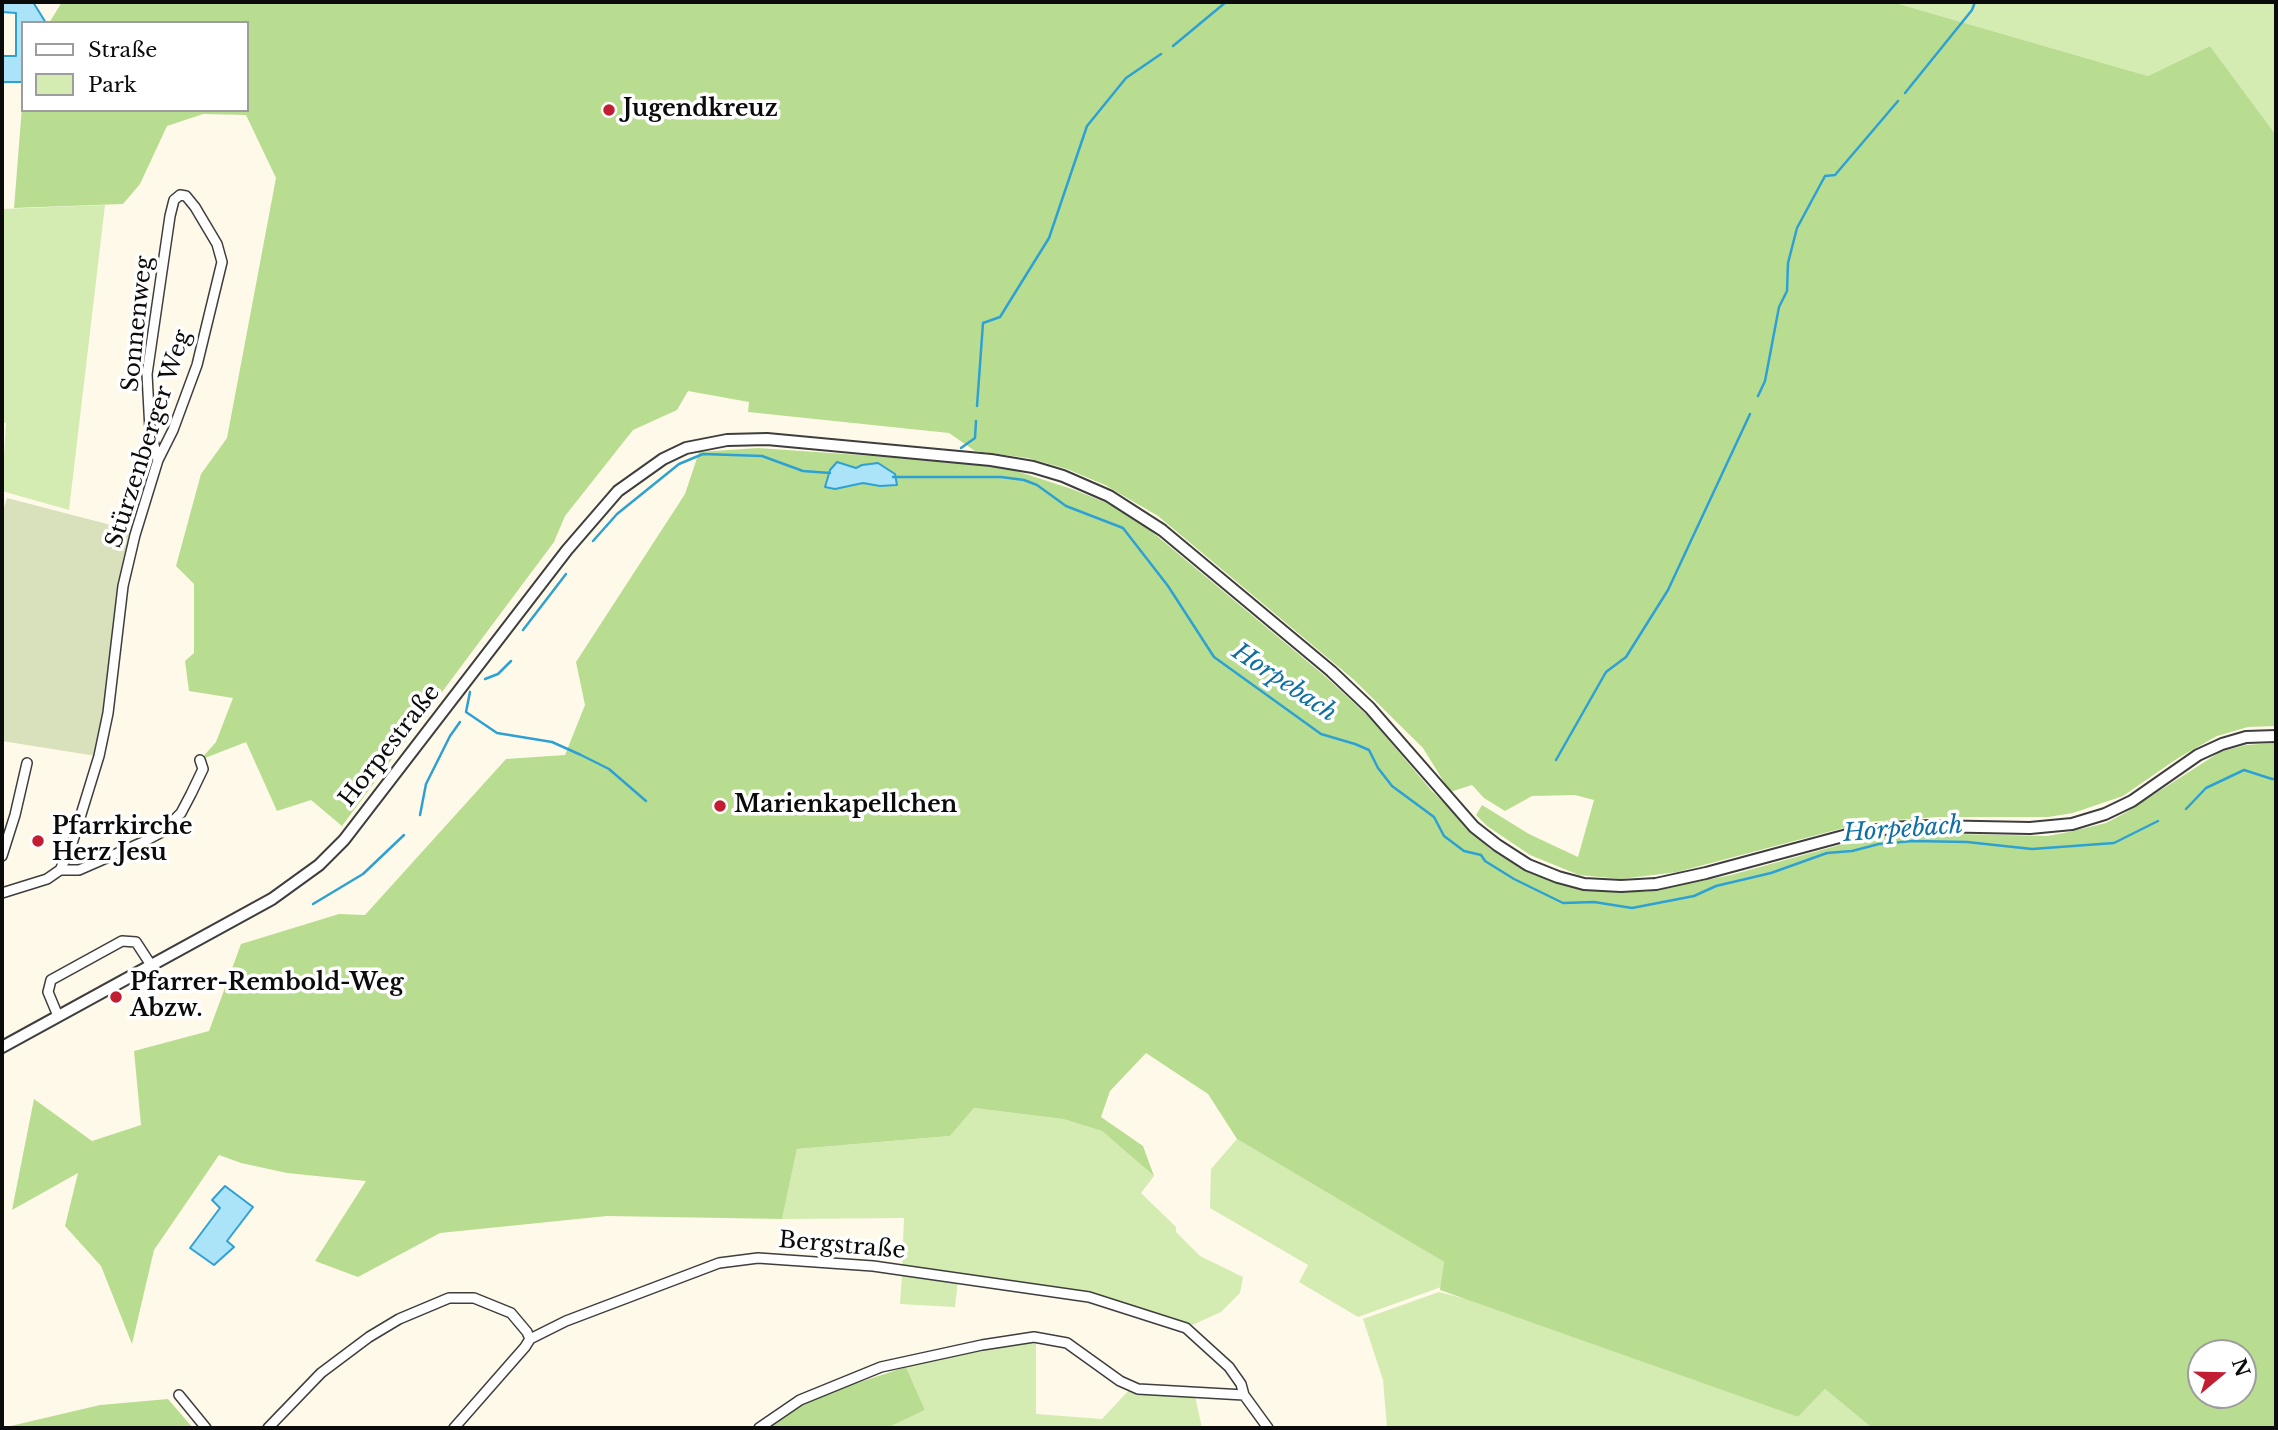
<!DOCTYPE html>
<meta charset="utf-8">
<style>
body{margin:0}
#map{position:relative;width:2278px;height:1430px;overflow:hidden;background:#fff9ea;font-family:"Libre Baskerville",serif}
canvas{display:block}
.frame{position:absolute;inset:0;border:4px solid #0b0b0b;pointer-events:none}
.legend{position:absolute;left:21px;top:21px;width:228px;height:91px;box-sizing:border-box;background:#fff;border:2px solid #9d9d9d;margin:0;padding:9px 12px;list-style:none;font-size:21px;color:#0b0b0b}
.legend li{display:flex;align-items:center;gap:14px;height:35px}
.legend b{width:35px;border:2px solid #9d9d9d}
.north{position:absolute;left:2187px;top:1339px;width:70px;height:70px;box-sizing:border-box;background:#fff;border:2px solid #9d9d9d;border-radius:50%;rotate:71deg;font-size:19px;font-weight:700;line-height:28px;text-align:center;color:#0b0b0b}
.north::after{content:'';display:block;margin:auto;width:24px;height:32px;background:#c21d33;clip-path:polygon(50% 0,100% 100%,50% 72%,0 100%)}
</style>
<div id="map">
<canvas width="2278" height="1430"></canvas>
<div class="frame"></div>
<ul class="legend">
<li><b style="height:9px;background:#fff"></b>Straße</li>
<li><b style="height:19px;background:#d4ebb2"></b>Park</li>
</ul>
<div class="north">N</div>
</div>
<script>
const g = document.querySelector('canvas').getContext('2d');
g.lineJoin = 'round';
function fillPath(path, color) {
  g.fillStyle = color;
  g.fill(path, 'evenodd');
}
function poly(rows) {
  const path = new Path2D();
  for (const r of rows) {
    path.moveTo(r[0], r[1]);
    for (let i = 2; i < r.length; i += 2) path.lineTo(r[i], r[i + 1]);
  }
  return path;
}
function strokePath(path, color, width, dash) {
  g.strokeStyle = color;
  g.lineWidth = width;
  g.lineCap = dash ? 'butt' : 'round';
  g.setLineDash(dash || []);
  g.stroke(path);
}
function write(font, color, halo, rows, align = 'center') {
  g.font = font + ' "Libre Baskerville",serif';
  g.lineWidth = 7;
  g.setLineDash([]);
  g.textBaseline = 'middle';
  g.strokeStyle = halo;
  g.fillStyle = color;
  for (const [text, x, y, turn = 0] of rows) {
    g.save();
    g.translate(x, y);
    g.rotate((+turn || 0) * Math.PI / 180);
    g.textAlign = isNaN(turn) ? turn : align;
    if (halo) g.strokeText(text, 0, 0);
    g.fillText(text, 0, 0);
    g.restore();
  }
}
fillPath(poly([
 [1892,2,2276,2,2276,135,2210,46,2148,76],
 [105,205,69,510,2,491,6,423,2,422,2,209],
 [974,1108,1063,1119,1102,1131,1154,1176,1141,1193,1176,1227,1176,1232,1200,1256,1243,1277,1240,1293,1221,1312,1190,1326,1170,1318,1091,1295,902,1269,904,1218,782,1219,797,1149,950,1136],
 [1237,1139,1444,1262,1441,1287,1358,1317,1299,1282,1308,1265,1210,1208,1211,1169],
 [902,1274,958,1280,955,1307,900,1304],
 [1439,1292,1466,1299,1798,1417,1825,1389,1872,1428,1387,1428,1383,1380,1363,1319],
 [1036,1340,1036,1414,1102,1419,1130,1389,1195,1396,1202,1428,887,1428,925,1410,906,1367,983,1348]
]), '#d4ebb2');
fillPath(poly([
 [62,2,1892,2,2148,76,2210,46,2276,135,2276,726,2248,727,2217,736,2178,758,2123,796,2073,813,2048,817,1939,817,1866,822,1677,872,1621,879,1579,875,1530,855,1487,826,1476,815,1482,805,1529,834,1578,857,1594,800,1575,795,1532,796,1505,811,1484,798,1472,785,1450,792,1423,748,1353,679,1158,516,1105,485,1067,469,1028,458,975,451,949,433,748,412,749,402,688,391,677,410,633,430,565,516,554,542,342,826,311,800,277,811,246,742,200,760,216,742,233,698,189,691,185,661,194,653,194,584,176,566,201,474,227,438,276,178,246,115,203,114,167,126,140,184,123,204,14,208,23,94,23,110,247,110,247,23,49,23],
 [758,448,975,463,1004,467,1072,489,1107,503,1134,518,1157,536,1326,677,1370,718,1431,790,1490,849,1530,873,1562,885,1586,890,1646,892,1731,875,1843,844,1887,836,1914,833,2047,836,2069,832,2106,823,2125,813,2220,752,2246,745,2276,743,2276,1428,1872,1428,1825,1389,1798,1417,1440,1290,1444,1262,1237,1139,1208,1094,1146,1053,1110,1091,1101,1117,1143,1146,1154,1176,1102,1131,1063,1119,974,1108,950,1136,797,1149,782,1219,607,1216,440,1233,358,1277,315,1261,366,1181,287,1173,241,1163,219,1155,154,1250,132,1344,101,1266,65,1226,78,1173,12,1210,34,1099,92,1141,141,1125,134,1051,209,1031,241,944,339,914,365,915,506,759,565,755,585,705,576,662,685,494,699,452],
 [2201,1353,2243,1353,2243,1395,2201,1395],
 [906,1367,925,1410,887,1428,764,1428,802,1401],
 [168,1399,193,1428,2,1428,100,1405]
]), '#b9dd90');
fillPath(poly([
 [7,498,134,531,121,582,96,756,2,741,2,514]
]), '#d8e1bb');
const water = poly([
 [2,2,33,2,46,23,23,23,23,82,2,82,2,56,16,56,16,13,2,12,2,2],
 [837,462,856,468,862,465,878,463,895,474,897,485,880,486,863,483,835,489,825,487,830,470,837,462],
 [225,1186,253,1207,227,1241,234,1247,214,1265,190,1248,220,1208,212,1200,225,1186]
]);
fillPath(water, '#abe3f9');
strokePath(water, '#2ea1d4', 2);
strokePath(poly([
 [1173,46,1226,2],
 [1905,93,1972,10,1975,2],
 [1758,396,1765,381,1779,307,1787,291,1788,263,1797,228,1825,176,1835,175,1898,101],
 [977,406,983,323,1000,317,1049,238,1087,126,1126,78,1161,54],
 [961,448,975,438,976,421],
 [893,477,1001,477,1024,480,1037,485,1066,506,1123,528,1168,586,1214,657,1321,734,1355,744,1369,750,1378,768,1392,786,1434,817,1444,836,1464,851,1481,855,1485,861,1514,879,1563,903,1594,902,1632,908,1694,896,1716,886,1771,873,1827,853,1852,851,1879,844,1913,841,1967,842,2032,849,2114,843,2158,821],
 [593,541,617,514,679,464,703,454,762,456,803,471,830,473],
 [523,630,566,574],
 [485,679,498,674,511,661],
 [470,692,466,712,497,733,552,742,581,755,609,769,646,801],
 [1556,760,1606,672,1626,657,1668,590,1750,414],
 [2186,809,2206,788,2244,770,2272,779,2276,779],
 [420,815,426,784,450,736,460,722],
 [313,904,363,874,404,835]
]), '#2ea1d4', 2.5);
const minor = poly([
 [2,856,15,815,27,763],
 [60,870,71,847,99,756,108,713,123,586,135,535,158,460,173,430,197,365,222,262,217,244,195,207,186,196,180,195,174,200,170,216,147,374,150,430,158,460],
 [2,893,47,879,60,870,79,870,143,842,162,832,181,813,191,794,203,769,200,760],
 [58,1016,48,992,51,980,122,941,136,942,151,965],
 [179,1395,206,1428],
 [268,1428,321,1373,369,1337,399,1319,449,1298,474,1298,511,1313,527,1332,530,1339],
 [454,1428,525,1347,530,1339,566,1321,719,1263,758,1258,873,1266,1089,1297,1186,1328,1229,1367,1241,1384,1244,1395,1268,1428],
 [759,1428,800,1400,881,1367,982,1345,1034,1337,1067,1343,1120,1381,1138,1389,1244,1395]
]);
const tertiary = poly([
 [2,1047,272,899,319,865,344,840,567,550,618,491,663,459,686,448,727,440,767,439,991,460,1033,467,1063,476,1109,496,1162,530,1331,671,1370,708,1474,827,1497,845,1528,865,1558,877,1584,884,1621,886,1656,884,1706,873,1847,835,1890,828,1929,826,2030,828,2072,824,2105,814,2132,801,2198,755,2222,744,2246,737,2276,736]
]);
strokePath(minor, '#3e3e3e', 12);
strokePath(tertiary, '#3e3e3e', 14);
strokePath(minor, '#fff', 9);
strokePath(tertiary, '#fff', 10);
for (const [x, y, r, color] of [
 [609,110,7,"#c21d33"],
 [720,806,7,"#c21d33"],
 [38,841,7,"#c21d33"],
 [116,997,7,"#c21d33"]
]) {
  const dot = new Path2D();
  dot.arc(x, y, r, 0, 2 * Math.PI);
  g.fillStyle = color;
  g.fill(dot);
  strokePath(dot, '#fff', 2.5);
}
write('bold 23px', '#0b0b0b', '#fff', [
 ["Jugendkreuz",623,110],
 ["Marienkapellchen",734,806],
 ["Pfarrkirche",52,828],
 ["Herz Jesu",52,854],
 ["Pfarrer-Rembold-Weg",130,984],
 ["Abzw.",130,1010]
], 'left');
write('23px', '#0b0b0b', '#fff', [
 ["Sonnenweg",138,324,-84],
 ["Stürzenberger Weg",149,439,-72],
 ["Horpestraße",390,746,-52],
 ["Bergstraße",842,1246,5]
]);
write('italic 24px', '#0f6fa3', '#fff', [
 ["Horpebach",1284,683,34],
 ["Horpebach",1903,830,-4]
]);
</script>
